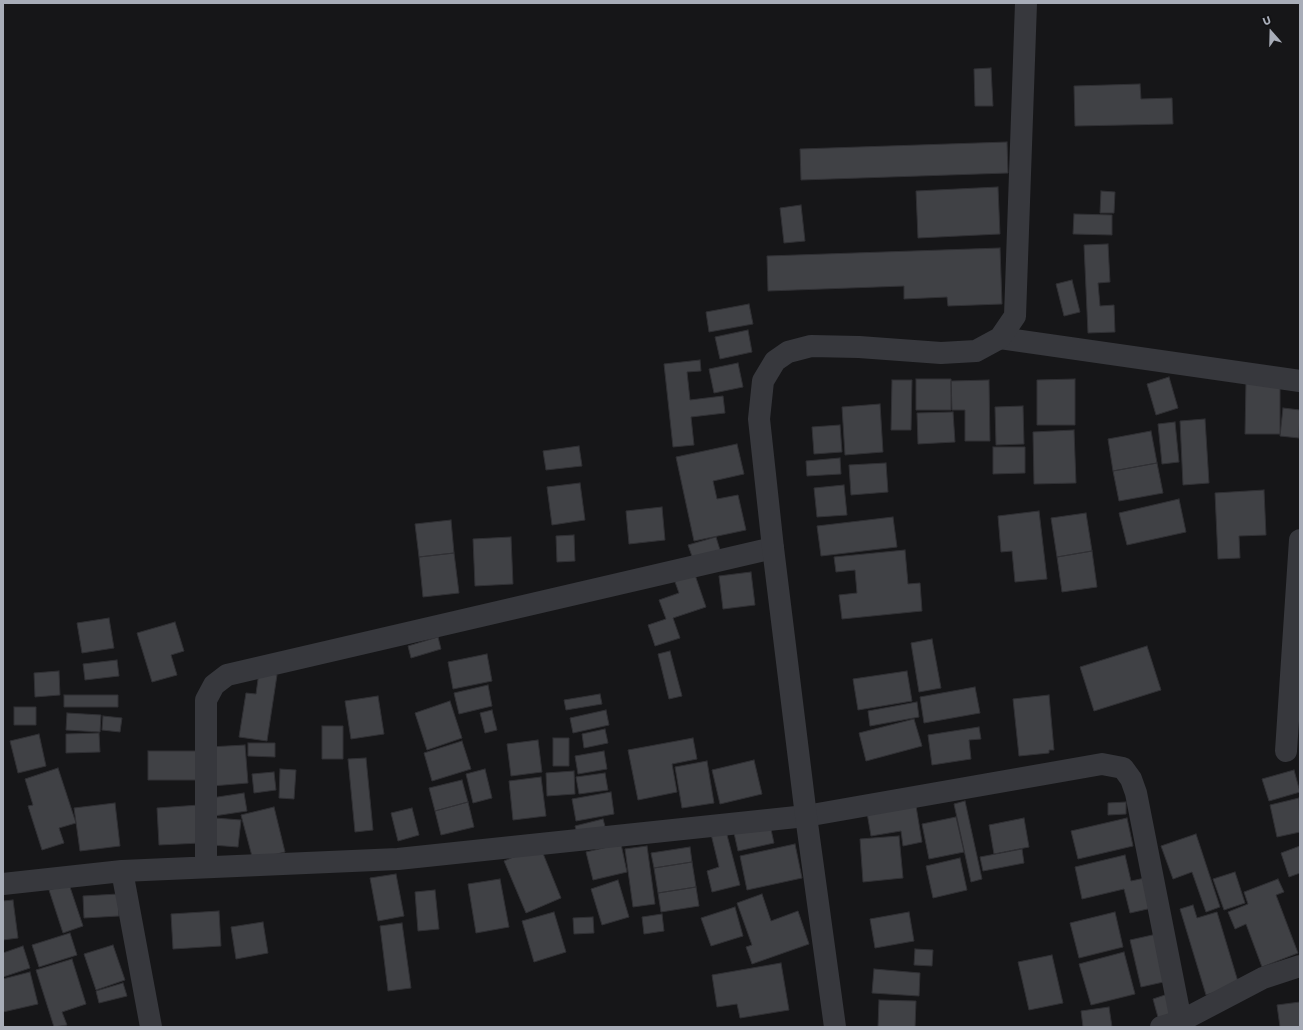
<!DOCTYPE html>
<style>
body{margin:0}
#map{position:relative;width:1303px;height:1030px;overflow:hidden;background:#161618;font-family:Poppins,sans-serif}
canvas{display:block}
.frame{position:absolute;inset:0;border:4px solid #a8adb8;pointer-events:none}
.north{position:absolute;left:1251px;top:12px;width:40px;height:40px;-webkit-text-stroke:3px #111113;paint-order:stroke;rotate:340deg;font-size:11px;font-weight:700;line-height:16px;text-align:center;color:#a8adb8}
.north::after{content:'';display:block;margin:auto;width:14px;height:18px;background:#a8adb8;clip-path:polygon(50% 0,100% 100%,50% 72%,0 100%)}
</style>
<div id="map">
<canvas width="1303" height="1030"></canvas>
<div class="frame"></div>
<div class="north">U</div>
</div>
<script>
const g = document.querySelector('canvas').getContext('2d');
g.lineJoin = 'round';
function fillPath(path, color) {
  g.fillStyle = color;
  g.fill(path, 'evenodd');
}
function poly(rows) {
  const path = new Path2D();
  for (const r of rows) {
    path.moveTo(r[0], r[1]);
    for (let i = 2; i < r.length; i += 2) path.lineTo(r[i], r[i + 1]);
  }
  return path;
}
function strokePath(path, color, width, dash) {
  g.strokeStyle = color;
  g.lineWidth = width;
  g.lineCap = dash ? 'butt' : 'round';
  g.setLineDash(dash || []);
  g.stroke(path);
}
const building = poly([
 [991,68,993,106,975,106,974,69,991,68],
 [1140,84,1141,99,1172,98,1173,124,1075,126,1074,86,1140,84],
 [1007,142,1008,173,801,180,800,149,1007,142],
 [998,187,1000,234,918,238,916,191,998,187],
 [1101,191,1115,192,1114,213,1100,213,1101,191],
 [801,205,805,241,784,243,780,208,801,205],
 [1074,214,1112,215,1112,235,1073,234,1074,214],
 [1108,244,1110,282,1098,283,1100,306,1114,305,1115,332,1088,333,1084,245,1108,244],
 [1000,248,1002,304,948,306,947,297,904,299,904,286,768,291,767,256,1000,248],
 [1072,280,1080,312,1064,316,1056,284,1072,280],
 [749,304,753,324,709,332,706,312,749,304],
 [748,330,752,352,720,359,715,337,748,330],
 [700,360,701,371,687,372,690,400,723,396,725,413,691,417,694,445,673,447,664,364,700,360],
 [738,363,743,387,714,393,709,369,738,363],
 [1169,377,1178,408,1156,415,1147,384,1169,377],
 [916,379,951,379,951,410,916,410,916,379],
 [1075,379,1075,425,1037,425,1037,380,1075,379],
 [892,380,912,380,911,430,891,430,892,380],
 [989,380,990,441,965,441,965,410,952,410,951,381,989,380],
 [1246,382,1280,383,1280,434,1245,434,1246,382],
 [880,404,883,452,845,455,842,407,880,404],
 [1023,406,1024,444,996,445,995,407,1023,406],
 [1283,408,1300,410,1299,438,1280,436,1283,408],
 [953,412,955,442,918,444,917,413,953,412],
 [1205,419,1209,483,1183,485,1180,421,1205,419],
 [1175,422,1179,462,1162,464,1158,424,1175,422],
 [840,425,842,452,814,454,812,427,840,425],
 [1074,430,1076,483,1034,484,1033,432,1074,430],
 [1151,431,1157,463,1113,471,1108,439,1151,431],
 [737,444,744,474,713,481,717,499,738,495,746,530,694,541,676,457,737,444],
 [579,446,582,466,546,470,543,451,579,446],
 [993,447,1025,447,1025,473,993,474,993,447],
 [840,458,841,474,807,476,806,461,840,458],
 [886,463,888,492,851,495,849,465,886,463],
 [1157,463,1163,493,1119,501,1113,471,1157,463],
 [580,483,585,520,552,525,547,487,580,483],
 [844,485,847,515,817,517,814,488,844,485],
 [1264,490,1266,535,1239,536,1240,558,1218,559,1215,493,1264,490],
 [1179,499,1186,532,1127,545,1119,513,1179,499],
 [662,507,665,540,629,544,626,511,662,507],
 [1039,511,1047,579,1015,582,1012,551,1001,552,998,516,1039,511],
 [1086,513,1092,551,1057,557,1051,518,1086,513],
 [893,517,897,547,821,556,817,526,893,517],
 [451,520,454,553,419,557,415,524,451,520],
 [574,535,575,561,557,562,556,536,574,535],
 [511,537,513,584,475,586,473,539,511,537],
 [716,537,721,553,694,562,688,545,716,537],
 [905,550,908,584,920,583,922,611,842,619,839,595,857,593,855,570,836,572,834,557,905,550],
 [1092,551,1097,587,1062,592,1057,557,1092,551],
 [454,553,459,593,423,597,419,557,454,553],
 [694,572,706,607,673,618,680,638,655,646,648,625,666,619,659,600,679,593,674,579,694,572],
 [751,572,755,605,723,609,719,576,751,572],
 [109,618,114,648,82,653,77,623,109,618],
 [175,622,184,651,171,655,177,675,152,682,137,633,175,622],
 [438,637,441,649,411,658,408,646,438,637],
 [932,639,941,688,919,692,911,643,932,639],
 [1147,646,1161,690,1094,711,1080,667,1147,646],
 [670,651,682,696,669,699,658,654,670,651],
 [487,654,492,681,453,689,448,662,487,654],
 [117,660,119,676,85,680,83,664,117,660],
 [59,671,60,695,35,697,34,673,59,671],
 [907,671,912,701,858,710,853,679,907,671],
 [259,672,277,675,267,741,239,737,246,693,256,694,259,672],
 [488,685,492,706,459,714,454,693,488,685],
 [975,687,980,713,924,723,920,697,975,687],
 [600,694,602,704,566,710,564,700,600,694],
 [64,695,118,695,118,707,64,707,64,695],
 [1049,695,1054,750,1049,750,1049,753,1019,756,1013,699,1049,695],
 [378,696,384,734,351,739,345,701,378,696],
 [450,701,462,738,427,750,415,713,450,701],
 [917,702,919,717,870,726,868,711,917,702],
 [14,707,36,707,36,725,14,725,14,707],
 [492,710,497,730,485,733,480,713,492,710],
 [606,710,609,725,573,733,570,718,606,710],
 [67,713,101,715,100,732,66,730,67,713],
 [103,716,122,718,120,732,102,730,103,716],
 [914,719,922,746,866,761,859,733,914,719],
 [322,726,343,726,343,759,322,759,322,726],
 [979,727,981,739,969,740,971,759,932,765,928,735,979,727],
 [605,729,608,743,584,748,582,734,605,729],
 [99,733,100,752,66,753,66,734,99,733],
 [39,734,46,766,18,773,10,741,39,734],
 [553,738,569,738,569,766,553,766,553,738],
 [693,738,697,759,672,764,677,792,638,800,628,750,693,738],
 [538,740,542,772,511,776,507,744,538,740],
 [462,741,471,769,432,781,424,753,462,741],
 [248,743,275,743,275,757,248,756,248,743],
 [245,745,248,783,212,786,209,747,245,745],
 [148,751,200,751,200,780,148,780,148,751],
 [604,751,607,769,578,774,575,756,604,751],
 [366,758,373,830,355,832,348,759,366,758],
 [754,760,762,794,720,804,712,770,754,760],
 [707,761,714,803,682,808,675,767,707,761],
 [58,768,76,823,59,828,64,843,42,850,28,806,33,805,25,779,58,768],
 [280,769,296,770,294,799,279,798,280,769],
 [485,769,492,798,473,803,466,774,485,769],
 [1294,770,1300,792,1269,801,1262,779,1294,770],
 [574,771,575,794,547,796,546,773,574,771],
 [274,772,276,790,254,793,252,774,274,772],
 [605,773,608,790,579,794,576,777,605,773],
 [541,777,546,816,513,820,509,781,541,777],
 [462,780,468,802,435,811,429,788,462,780],
 [611,792,614,814,576,821,572,799,611,792],
 [244,793,247,811,214,816,211,798,244,793],
 [1299,798,1300,832,1277,837,1270,805,1299,798],
 [915,800,922,842,903,846,901,831,871,836,866,807,915,800],
 [965,801,982,879,971,882,954,804,965,801],
 [468,802,474,827,441,835,435,811,468,802],
 [1126,802,1126,814,1108,815,1108,803,1126,802],
 [115,803,120,846,80,851,74,808,115,803],
 [199,805,201,843,159,845,157,808,199,805],
 [274,807,285,852,253,860,241,815,274,807],
 [412,808,419,835,398,841,391,813,412,808],
 [956,817,964,852,929,859,922,824,956,817],
 [215,818,241,820,238,847,212,845,215,818],
 [1024,818,1029,847,994,854,989,825,1024,818],
 [1127,818,1133,846,1078,859,1071,831,1127,818],
 [603,819,606,830,578,837,575,826,603,819],
 [770,825,774,843,738,851,734,833,770,825],
 [726,831,740,885,712,892,707,871,719,867,711,834,726,831],
 [1196,834,1220,907,1206,912,1192,872,1173,879,1161,846,1196,834],
 [899,836,903,878,863,882,860,839,899,836],
 [621,844,627,872,593,880,586,852,621,844],
 [795,844,802,878,747,890,740,856,795,844],
 [540,846,561,898,526,913,504,861,540,846],
 [647,846,655,904,633,907,625,849,647,846],
 [1300,846,1300,873,1289,877,1281,853,1300,846],
 [690,847,692,862,654,868,651,853,690,847],
 [1022,849,1024,863,983,871,980,857,1022,849],
 [1125,855,1131,881,1145,878,1152,908,1130,913,1124,889,1082,899,1075,867,1125,855],
 [960,858,967,890,933,898,926,866,960,858],
 [692,862,696,887,658,893,654,868,692,862],
 [1235,872,1245,903,1224,910,1213,879,1235,872],
 [396,874,404,916,378,921,370,878,396,874],
 [500,879,509,927,476,933,468,884,500,879],
 [1278,879,1284,892,1276,895,1298,953,1262,967,1246,924,1235,929,1228,912,1248,904,1244,892,1278,879],
 [618,880,629,917,602,925,591,889,618,880],
 [69,884,83,926,63,933,49,890,69,884],
 [696,887,699,906,661,912,658,893,696,887],
 [435,890,439,929,418,931,415,892,435,890],
 [118,894,119,916,84,918,83,896,118,894],
 [762,894,771,921,798,911,809,944,752,964,746,947,752,945,737,903,762,894],
 [13,900,18,938,3,940,3,901,13,900],
 [1193,905,1197,918,1217,912,1239,985,1206,995,1180,909,1193,905],
 [735,907,743,936,711,946,701,918,735,907],
 [219,911,221,946,173,949,171,914,219,911],
 [554,912,566,952,534,962,522,921,554,912],
 [909,912,914,941,875,948,870,919,909,912],
 [1115,912,1123,947,1079,958,1070,923,1115,912],
 [662,914,664,931,644,934,642,917,662,914],
 [593,917,594,933,574,934,573,918,593,917],
 [263,922,268,953,236,959,231,927,263,922],
 [402,923,411,988,388,991,380,926,402,923],
 [70,933,77,955,39,967,32,945,70,933],
 [1157,934,1168,981,1141,987,1130,940,1157,934],
 [113,945,125,980,96,990,84,954,113,945],
 [23,946,30,968,3,977,3,953,23,946],
 [915,949,933,950,932,966,914,965,915,949],
 [1124,952,1135,994,1091,1005,1079,964,1124,952],
 [1052,955,1063,1003,1029,1010,1018,962,1052,955],
 [72,959,86,1004,62,1012,67,1025,54,1027,36,970,72,959],
 [781,963,789,1010,740,1018,737,1004,717,1007,712,975,781,963],
 [874,969,920,973,919,996,872,993,874,969],
 [30,972,38,1004,3,1012,3,979,30,972],
 [123,983,127,996,99,1003,96,991,123,983],
 [1168,994,1174,1017,1159,1021,1153,999,1168,994],
 [879,1000,916,1001,915,1027,878,1027,879,1000],
 [1300,1002,1300,1027,1280,1027,1277,1005,1300,1002],
 [1109,1007,1112,1027,1083,1027,1081,1011,1109,1007]
]);
fillPath(building, '#404145');
strokePath(building, '#303034', 1);
strokePath(poly([
 [1000,338,1300,381],
 [1286,751,1300,540],
 [206,867,206,700,214,685,227,675,773,548],
 [122,871,151,1027],
 [3,884,122,871,398,859,806,816,1102,764,1123,768,1131,779,1136,793,1181,1021],
 [1161,1027,1181,1021,1263,978,1300,966]
]), '#37383d', 22);
strokePath(poly([
 [835,1027,806,816,773,548,759,419,763,381,775,361,788,352,811,346,859,347,941,353,976,351,1000,338,1015,316,1026,3]
]), '#37383d', 22);
</script>
